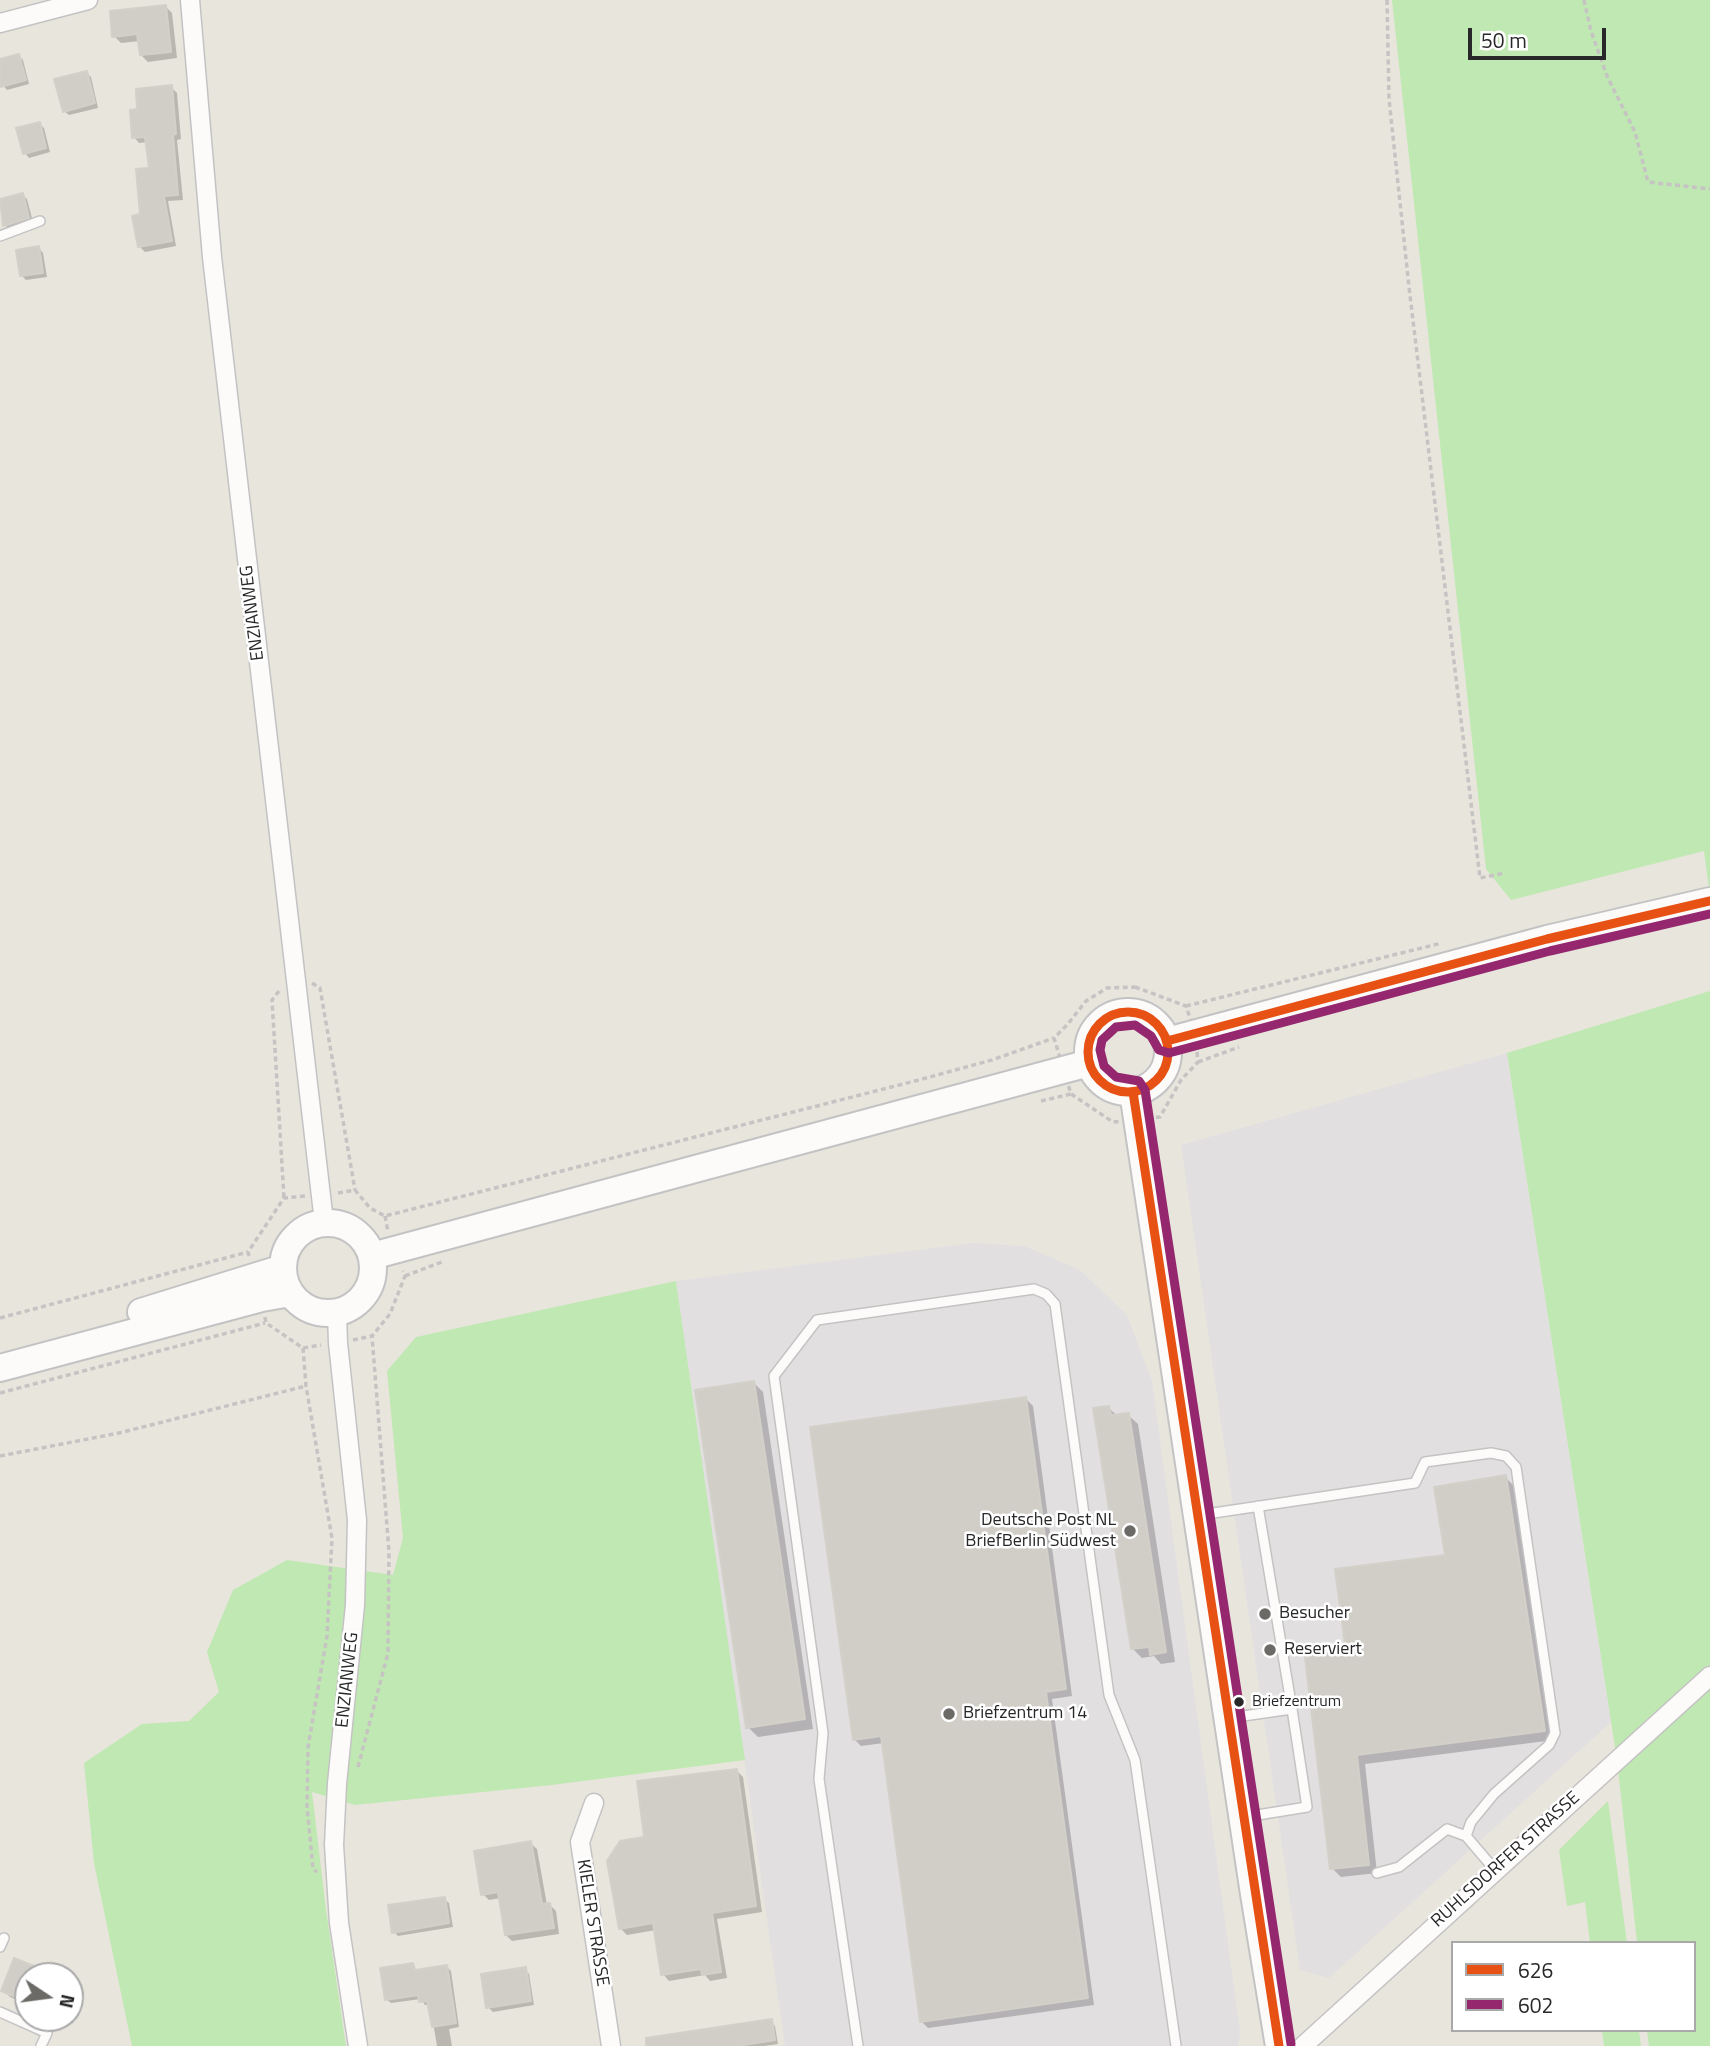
<!DOCTYPE html>
<meta charset="utf-8">
<style>
body{margin:0}
#map{position:relative;width:1710px;height:2046px;overflow:hidden;background:#e8e5dd;font-family:"Titillium Web",sans-serif}
canvas{display:block}
.legend{position:absolute;left:1451px;top:1941px;width:245px;height:91px;box-sizing:border-box;background:#fff;border:2px solid #a9a9a9;margin:0;padding:9px 12px;list-style:none;font-size:21px;color:#282828}
.legend li{display:flex;align-items:center;gap:14px;height:35px}
.legend b{width:35px;border:2px solid #a9a9a9}
.north{position:absolute;left:14px;top:1962px;width:70px;height:70px;box-sizing:border-box;background:#fff;border:2px solid #a9a9a9;border-radius:50%;rotate:103deg;font-size:19px;font-weight:700;line-height:28px;text-align:center;color:#282828}
.north::after{content:'';display:block;margin:auto;width:24px;height:32px;background:#6b6a67;clip-path:polygon(50% 0,100% 100%,50% 72%,0 100%)}
.scale{position:absolute;left:1468px;top:28px;width:138px;height:32px;box-sizing:border-box;border:4px solid #282828;border-top:0;padding-left:9px;font-size:21px;line-height:24px;white-space:nowrap;color:#282828;-webkit-text-stroke:5px #fff;paint-order:stroke}
</style>
<div id="map">
<canvas width="1710" height="2046"></canvas>
<ul class="legend">
<li><b style="height:9px;background:#e75113"></b>626</li>
<li><b style="height:9px;background:#95276e"></b>602</li>
</ul>
<div class="north">N</div>
<div class="scale">50 m</div>
</div>
<script>
const g = document.querySelector('canvas').getContext('2d');
g.lineJoin = 'round';
function fillPath(path, color) {
  g.fillStyle = color;
  g.fill(path, 'evenodd');
}
function poly(rows) {
  const path = new Path2D();
  for (const r of rows) {
    if (r.length === 3) {
      path.moveTo(r[0] + r[2], r[1]);
      path.arc(r[0], r[1], r[2], 0, 2 * Math.PI);
      continue;
    }
    path.moveTo(r[0], r[1]);
    for (let i = 2; i < r.length; i += 2) path.lineTo(r[i], r[i + 1]);
  }
  return path;
}
function strokePath(path, color, width, dash) {
  g.strokeStyle = color;
  g.lineWidth = width;
  g.lineCap = dash ? 'butt' : 'round';
  g.setLineDash(dash || []);
  g.stroke(path);
}
function write(font, color, halo, rows, align = 'center') {
  g.font = font + ' "Titillium Web",sans-serif';
  g.lineWidth = 5;
  g.setLineDash([]);
  g.textBaseline = 'middle';
  g.strokeStyle = halo;
  g.fillStyle = color;
  for (const [text, x, y, turn = 0] of rows) {
    g.save();
    g.translate(x, y);
    g.rotate((+turn || 0) * Math.PI / 180);
    g.textAlign = isNaN(turn) ? turn : align;
    if (halo) g.strokeText(text, 0, 0);
    g.fillText(text, 0, 0);
    g.restore();
  }
}
fillPath(poly([
 [1507,1053,1611,1722,1329,1978,1300,1970,1181,1145],
 [972,1243,1024,1246,1080,1270,1127,1315,1152,1381,1240,2032,1238,2046,785,2046,676,1281]
]), '#e2dfe1');
fillPath(poly([
 [1392,0,1710,0,1710,896,1704,851,1511,900,1486,869],
 [1710,991,1710,2046,1649,2046,1647,2030,1694,2030,1694,1943,1637,1943,1617,1760,1507,1053],
 [676,1281,745,1760,552,1785,355,1805,312,1792,326,1910,346,2046,132,2046,94,1863,84,1763,142,1724,189,1721,219,1692,207,1652,233,1590,287,1560,393,1575,403,1538,387,1371,416,1337],
 [1608,1801,1627,1943,1590,1943,1585,1902,1567,1906,1559,1850],
 [1602,2030,1639,2030,1641,2046,1604,2046]
]), '#c0e8b2');
fillPath(poly([
 [165,6,172,13,177,58,148,62,141,55,140,41,121,43,114,36],
 [19,56,23,60,29,84,7,90,3,85,0,76,0,61],
 [86,73,91,77,98,108,69,115,64,111],
 [171,87,177,93,181,139,177,140,183,200,168,201,176,246,145,252,139,246,141,216,151,169,148,142,139,143,134,137,139,110],
 [39,124,44,128,50,152,29,158,25,153],
 [22,195,27,199,33,222,9,229,5,225,0,201],
 [39,248,43,253,47,277,26,280,22,276],
 [754,1383,763,1392,813,1729,758,1737,748,1727],
 [1026,1399,1033,1406,1072,1696,1052,1699,1094,2005,928,2028,921,2021,884,1743,861,1746,854,1739],
 [1109,1408,1117,1416,1128,1415,1138,1424,1175,1662,1161,1664,1154,1656,1142,1658,1133,1649],
 [1505,1477,1515,1487,1554,1740,1365,1764,1377,1873,1341,1877,1332,1868,1348,1654,1447,1556],
 [736,1770,743,1777,762,1912,717,1919,727,1978,710,1981,705,1975,669,1981,663,1974,656,1930,627,1935,621,1929,646,1838],
 [530,1843,537,1849,547,1905,550,1905,556,1911,559,1934,512,1941,506,1935,501,1898,489,1900,483,1894],
 [444,1899,449,1903,453,1927,398,1936,394,1932],
 [15,1961,53,1976,28,1976,28,2005,10,1997,3,1990],
 [413,1965,417,1972,447,1967,451,1971,459,2027,449,2029,452,2046,437,2046,430,2005,425,2005,421,1999,391,2003,386,1999],
 [525,1969,529,1974,534,2005,493,2012,488,2007],
 [70,1983,78,1986,84,1993,72,2023,61,2018,70,2018],
 [771,2021,775,2026,778,2044,764,2046,674,2046]
]), '#0003');
const building = poly([
 [166,5,171,52,140,55,137,34,112,37,110,11,166,5],
 [19,54,26,80,0,87,0,59,19,54],
 [87,71,95,103,63,112,54,79,87,71],
 [172,85,176,134,173,135,178,195,164,196,172,241,138,247,132,216,140,214,136,169,149,168,145,137,132,138,130,110,137,109,136,89,172,85],
 [40,122,46,148,23,154,16,128,40,122],
 [23,193,29,218,3,226,0,199,23,193],
 [39,246,43,273,20,276,16,250,39,246],
 [754,1381,805,1719,746,1728,695,1390,754,1381],
 [1026,1397,1066,1689,1046,1692,1088,1998,920,2022,881,1736,853,1740,810,1427,1026,1397],
 [1109,1406,1111,1415,1129,1413,1166,1652,1150,1655,1149,1647,1131,1649,1093,1408,1109,1406],
 [1506,1475,1545,1731,1357,1755,1369,1865,1330,1869,1305,1657,1346,1652,1335,1569,1445,1555,1434,1487,1506,1475],
 [737,1769,756,1906,712,1913,721,1972,702,1975,701,1969,661,1975,653,1923,619,1929,607,1861,620,1841,644,1837,637,1781,737,1769],
 [531,1841,542,1904,550,1903,554,1928,505,1935,498,1892,481,1895,474,1851,531,1841],
 [445,1897,449,1923,392,1933,388,1905,445,1897],
 [14,1958,56,1975,56,1976,28,1976,28,2002,1,1991,14,1958],
 [413,1963,415,1970,447,1965,456,2023,432,2027,427,2001,419,2002,418,1995,385,2000,380,1968,413,1963],
 [526,1967,531,2001,486,2008,481,1974,526,1967],
 [772,2019,775,2040,737,2046,646,2046,646,2038,772,2019]
]);
fillPath(building, '#d1cec8');
strokePath(building, '#d3d0c9', 2);
const service = poly([
 [0,236,40,221],
 [1200,1515,1415,1483,1425,1462,1491,1453,1506,1456,1516,1467,1555,1733,1549,1745,1494,1794,1471,1822,1466,1836,1495,1870],
 [1231,1710,1243,1716,1292,1709,1258,1506],
 [1245,1817,1307,1807,1292,1709],
 [1377,1873,1399,1867,1447,1829,1466,1836],
 [0,1947,4,1938],
 [0,2012,47,2033,41,2046],
 [858,2046,819,1779,823,1733,774,1376,817,1320,1034,1289,1046,1294,1055,1304,1109,1695,1135,1760,1176,2046]
]);
const minor = poly([
 [190,0,212,257,324,1222,327,1223],
 [0,23,88,0],
 [337,1313,338,1343,357,1520,355,1605,337,1784,334,1845,339,1923,358,2046],
 [594,1803,580,1842,611,2046],
 [1303,2046,1710,1676]
]);
const secondary = poly([
 [1128,1052,40],
 [1167,1041,1547,939,1710,901],
 [1133,1092,1254,1894,1279,2046],
 [328,1268,45],
 [372,1256,1089,1063],
 [141,1312,283,1268],
 [0,1368,262,1298,290,1293]
]);
strokePath(service, '#c4c3c4', 12);
strokePath(minor, '#c4c3c4', 21);
strokePath(secondary, '#c4c3c4', 30);
strokePath(poly([
 [1387,0,1389,99,1409,287,1480,878,1505,873],
 [1584,0,1591,31,1607,76,1635,132,1648,182,1710,189],
 [312,983,320,988,355,1190],
 [1135,987,1186,1006,1195,1033,1198,1062,1181,1080,1160,1117,1113,1122,1071,1094,1054,1038,1067,1025,1086,1001,1107,988,1135,987],
 [279,991,272,1000,284,1198],
 [1186,1006,1442,943],
 [1198,1062,1239,1047],
 [1041,1101,1071,1094],
 [338,1193,355,1190,370,1208,385,1216,915,1081,992,1060,1054,1038],
 [385,1216,388,1232],
 [249,1256,248,1252,284,1198,306,1196],
 [405,1276,442,1262],
 [265,1317,266,1323,303,1348,321,1345],
 [0,1318,248,1252],
 [353,1340,372,1336,390,1314,405,1276,403,1271],
 [303,1348,306,1386,332,1538,327,1636,308,1747,307,1806,313,1869,317,1872],
 [0,1393,265,1323],
 [0,1456,119,1433,306,1386],
 [358,1767,388,1653,389,1552,372,1336]
]), '#c5c4c3', 3.5, [5, 3.5]);
strokePath(service, '#fcfbfa', 9);
strokePath(minor, '#fcfbfa', 18);
strokePath(secondary, '#fcfbfa', 26);
strokePath(poly([
 [1128,1052,40],
 [1167,1041,1547,939,1710,901],
 [1133,1092,1279,2046]
]), '#e75113', 9);
strokePath(poly([
 [1291,2044,1145,1090,1139,1081,1116,1077,1104,1066,1100,1050,1102,1040,1116,1027,1135,1025,1151,1036,1159,1050,1169,1053,1550,951,1710,914]
]), '#95276e', 9);
for (const [x, y, r, color] of [
 [1130,1531,7,"#6b6a67"],
 [1265,1614,7,"#6b6a67"],
 [1270,1650,7,"#6b6a67"],
 [1239,1702,6,"#282828"],
 [949,1714,7,"#6b6a67"]
]) {
  const dot = new Path2D();
  dot.arc(x, y, r, 0, 2 * Math.PI);
  g.fillStyle = color;
  g.fill(dot);
  strokePath(dot, '#fff', 2.5);
}
write('16px', '#282828', '#fff', [
 ["Briefzentrum",1252,1702]
], 'left');
write('18px', '#282828', '#fff', [
 ["ENZIANWEG",253,613,-97],
 ["ENZIANWEG",348,1680,-84],
 ["RUHLSDORFER STRASSE",1506,1860,-42],
 ["KIELER STRASSE",592,1923,81]
]);
write('18px', '#282828', '#fff', [
 ["Deutsche Post NL",1116,1521,"right"],
 ["BriefBerlin Südwest",1116,1542,"right"],
 ["Besucher",1279,1614],
 ["Reserviert",1284,1650],
 ["Briefzentrum 14",963,1714]
], 'left');
</script>
